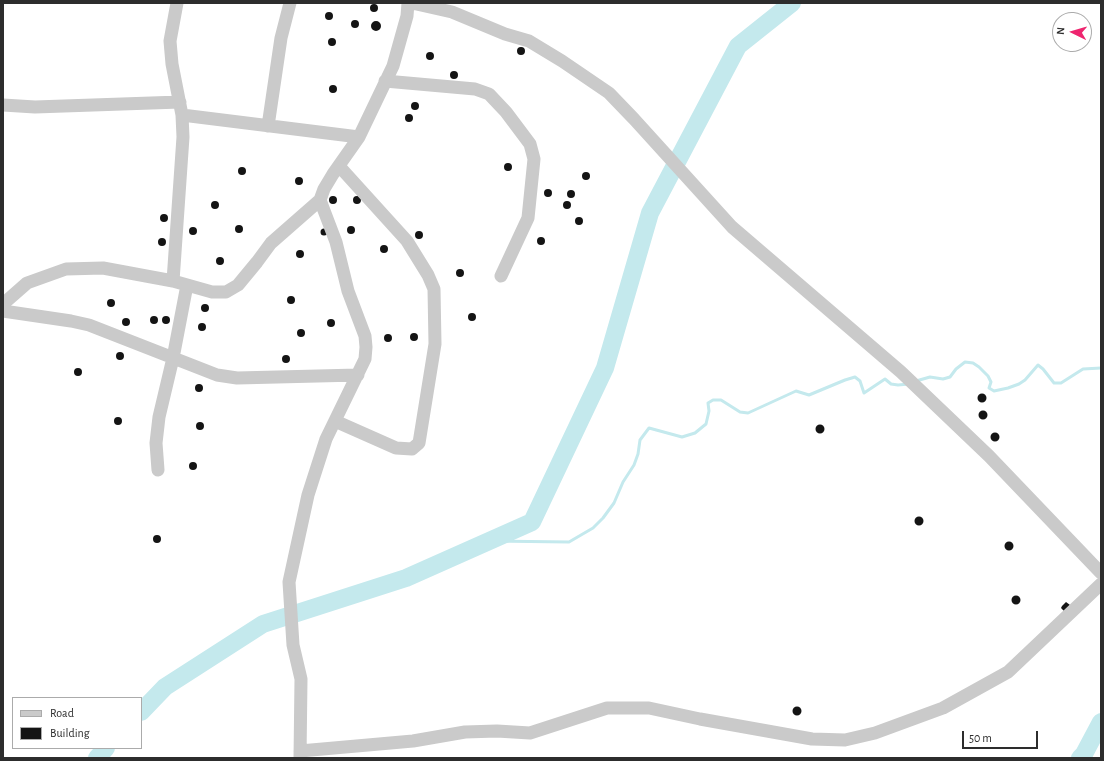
<!DOCTYPE html>
<style>
body{margin:0}
#map{position:relative;width:1104px;height:761px;overflow:hidden;background:#fff;font-family:"Alegreya Sans",sans-serif}
canvas{display:block}
.frame{position:absolute;inset:0;border:4px solid #2d2d2d;pointer-events:none}
.legend{position:absolute;left:12px;top:697px;width:130px;height:52px;box-sizing:border-box;background:#fff;border:1px solid #ababab;margin:0;padding:5px 7px;list-style:none;font-size:12px;color:#2d2d2d}
.legend li{display:flex;align-items:center;gap:8px;height:20px}
.legend b{width:20px;border:1px solid #ababab}
.north{position:absolute;left:1052px;top:12px;width:40px;height:40px;box-sizing:border-box;background:#fff;border:1px solid #ababab;border-radius:50%;rotate:275deg;font-size:11px;font-weight:700;line-height:16px;text-align:center;color:#2d2d2d}
.north::after{content:'';display:block;margin:auto;width:14px;height:18px;background:#ee256f;clip-path:polygon(50% 0,100% 100%,50% 72%,0 100%)}
.scale{position:absolute;left:962px;top:731px;width:76px;height:18px;box-sizing:border-box;border:2px solid #2d2d2d;border-top:0;padding-left:5px;font-size:12px;line-height:14px;white-space:nowrap;color:#2d2d2d;-webkit-text-stroke:3px #fff;paint-order:stroke}
</style>
<div id="map">
<canvas width="1104" height="761"></canvas>
<div class="frame"></div>
<ul class="legend">
<li><b style="height:5px;background:#cacaca"></b>Road</li>
<li><b style="height:11px;background:#141414"></b>Building</li>
</ul>
<div class="north">N</div>
<div class="scale">50 m</div>
</div>
<script>
const g = document.querySelector('canvas').getContext('2d');
g.lineJoin = 'round';
function poly(rows) {
  const path = new Path2D();
  for (const r of rows) {
    if (r.length === 3) {
      path.moveTo(r[0] + r[2], r[1]);
      path.arc(r[0], r[1], r[2], 0, 2 * Math.PI);
      continue;
    }
    path.moveTo(r[0], r[1]);
    for (let i = 2; i < r.length; i += 2) path.lineTo(r[i], r[i + 1]);
  }
  return path;
}
function strokePath(path, color, width, dash) {
  g.strokeStyle = color;
  g.lineWidth = width;
  g.lineCap = dash ? 'butt' : 'round';
  g.setLineDash(dash || []);
  g.stroke(path);
}
function fillPath(path, color) {
  g.fillStyle = color;
  g.fill(path, 'evenodd');
}
strokePath(poly([
 [916,381,930,377,943,379,950,377,956,369,965,362,973,363,979,367,988,376,991,382,989,388,994,391,1008,388,1019,384,1025,380,1038,365,1043,369,1054,383,1061,383,1083,369,1101,368],
 [490,541,569,542,593,528,603,518,614,503,623,482,634,465,638,454,640,440,649,428,682,437,695,433,706,424,709,411,708,403,713,400,721,400,740,412,748,413,796,391,809,395,845,380,855,377,860,381,864,393,885,379,891,384,898,385,909,384]
]), '#c4e9ed', 3);
strokePath(poly([
 [141,712,165,687,263,624,406,578,532,522,605,368,650,213,738,46,792,3],
 [97,758,106,748],
 [1080,758,1084,754,1101,722]
]), '#c4e9ed', 18);
fillPath(poly([
 [374,8,4],
 [329,16,4],
 [355,24,4],
 [376,26,5],
 [332,42,4],
 [521,51,4],
 [430,56,4],
 [454,75,4],
 [333,89,4],
 [415,106,4],
 [409,118,4],
 [508,167,4],
 [242,171,4],
 [586,176,4],
 [299,181,4],
 [548,193,4],
 [571,194,4],
 [333,200,4],
 [357,200,4],
 [215,205,4],
 [567,205,4],
 [164,218,4],
 [579,221,4],
 [239,229,4],
 [351,230,4],
 [193,231,4],
 [324,232,3.5],
 [419,235,4],
 [541,241,4],
 [162,242,4],
 [384,249,4],
 [300,254,4],
 [220,261,4],
 [460,273,4],
 [291,300,4],
 [111,303,4],
 [205,308,4],
 [472,317,4],
 [166,320,4],
 [154,320,4],
 [126,322,4],
 [331,323,4],
 [202,327,4],
 [301,333,4],
 [414,337,4],
 [388,338,4],
 [120,356,4],
 [286,359,4],
 [78,372,4],
 [199,388,4],
 [982,398,4.5],
 [983,415,4.5],
 [118,421,4],
 [200,426,4],
 [820,429,4.5],
 [995,437,4.5],
 [193,466,4],
 [919,521,4.5],
 [157,539,4],
 [1009,546,4.5],
 [1016,600,4.5],
 [1066,602,1070,605,1064,611,1061,608,1062,606],
 [797,711,4.5]
]), '#141414');
strokePath(poly([
 [412,3,452,12,505,34,529,41,562,61,609,93,634,119,732,227,901,372,989,456,1101,573],
 [385,81,475,89,489,94,506,112,530,144,534,159,528,218,501,276],
 [3,105,35,107,180,102],
 [182,115,359,137],
 [268,126,281,38,290,3],
 [173,281,183,137,182,115,172,64,170,41,177,3],
 [3,304,27,283,66,269,103,268,173,281,212,292,226,292,238,285,257,262,271,243,320,200],
 [3,311,71,321,89,325,217,375,237,378,358,375],
 [335,421,396,448,412,449,419,443,435,344,434,289,428,275,407,241,339,166],
 [158,470,156,443,159,417,173,358,187,285],
 [300,751,413,741,465,732,497,731,530,733,607,708,649,708,700,719,812,739,845,740,875,733,943,708,1008,672,1101,584],
 [300,758,301,679,293,645,289,582,308,495,326,439,365,359,366,347,365,336,348,291,336,242,320,200,324,189,333,174,359,137,393,66,407,16,408,3]
]), '#cacaca', 13);
</script>
